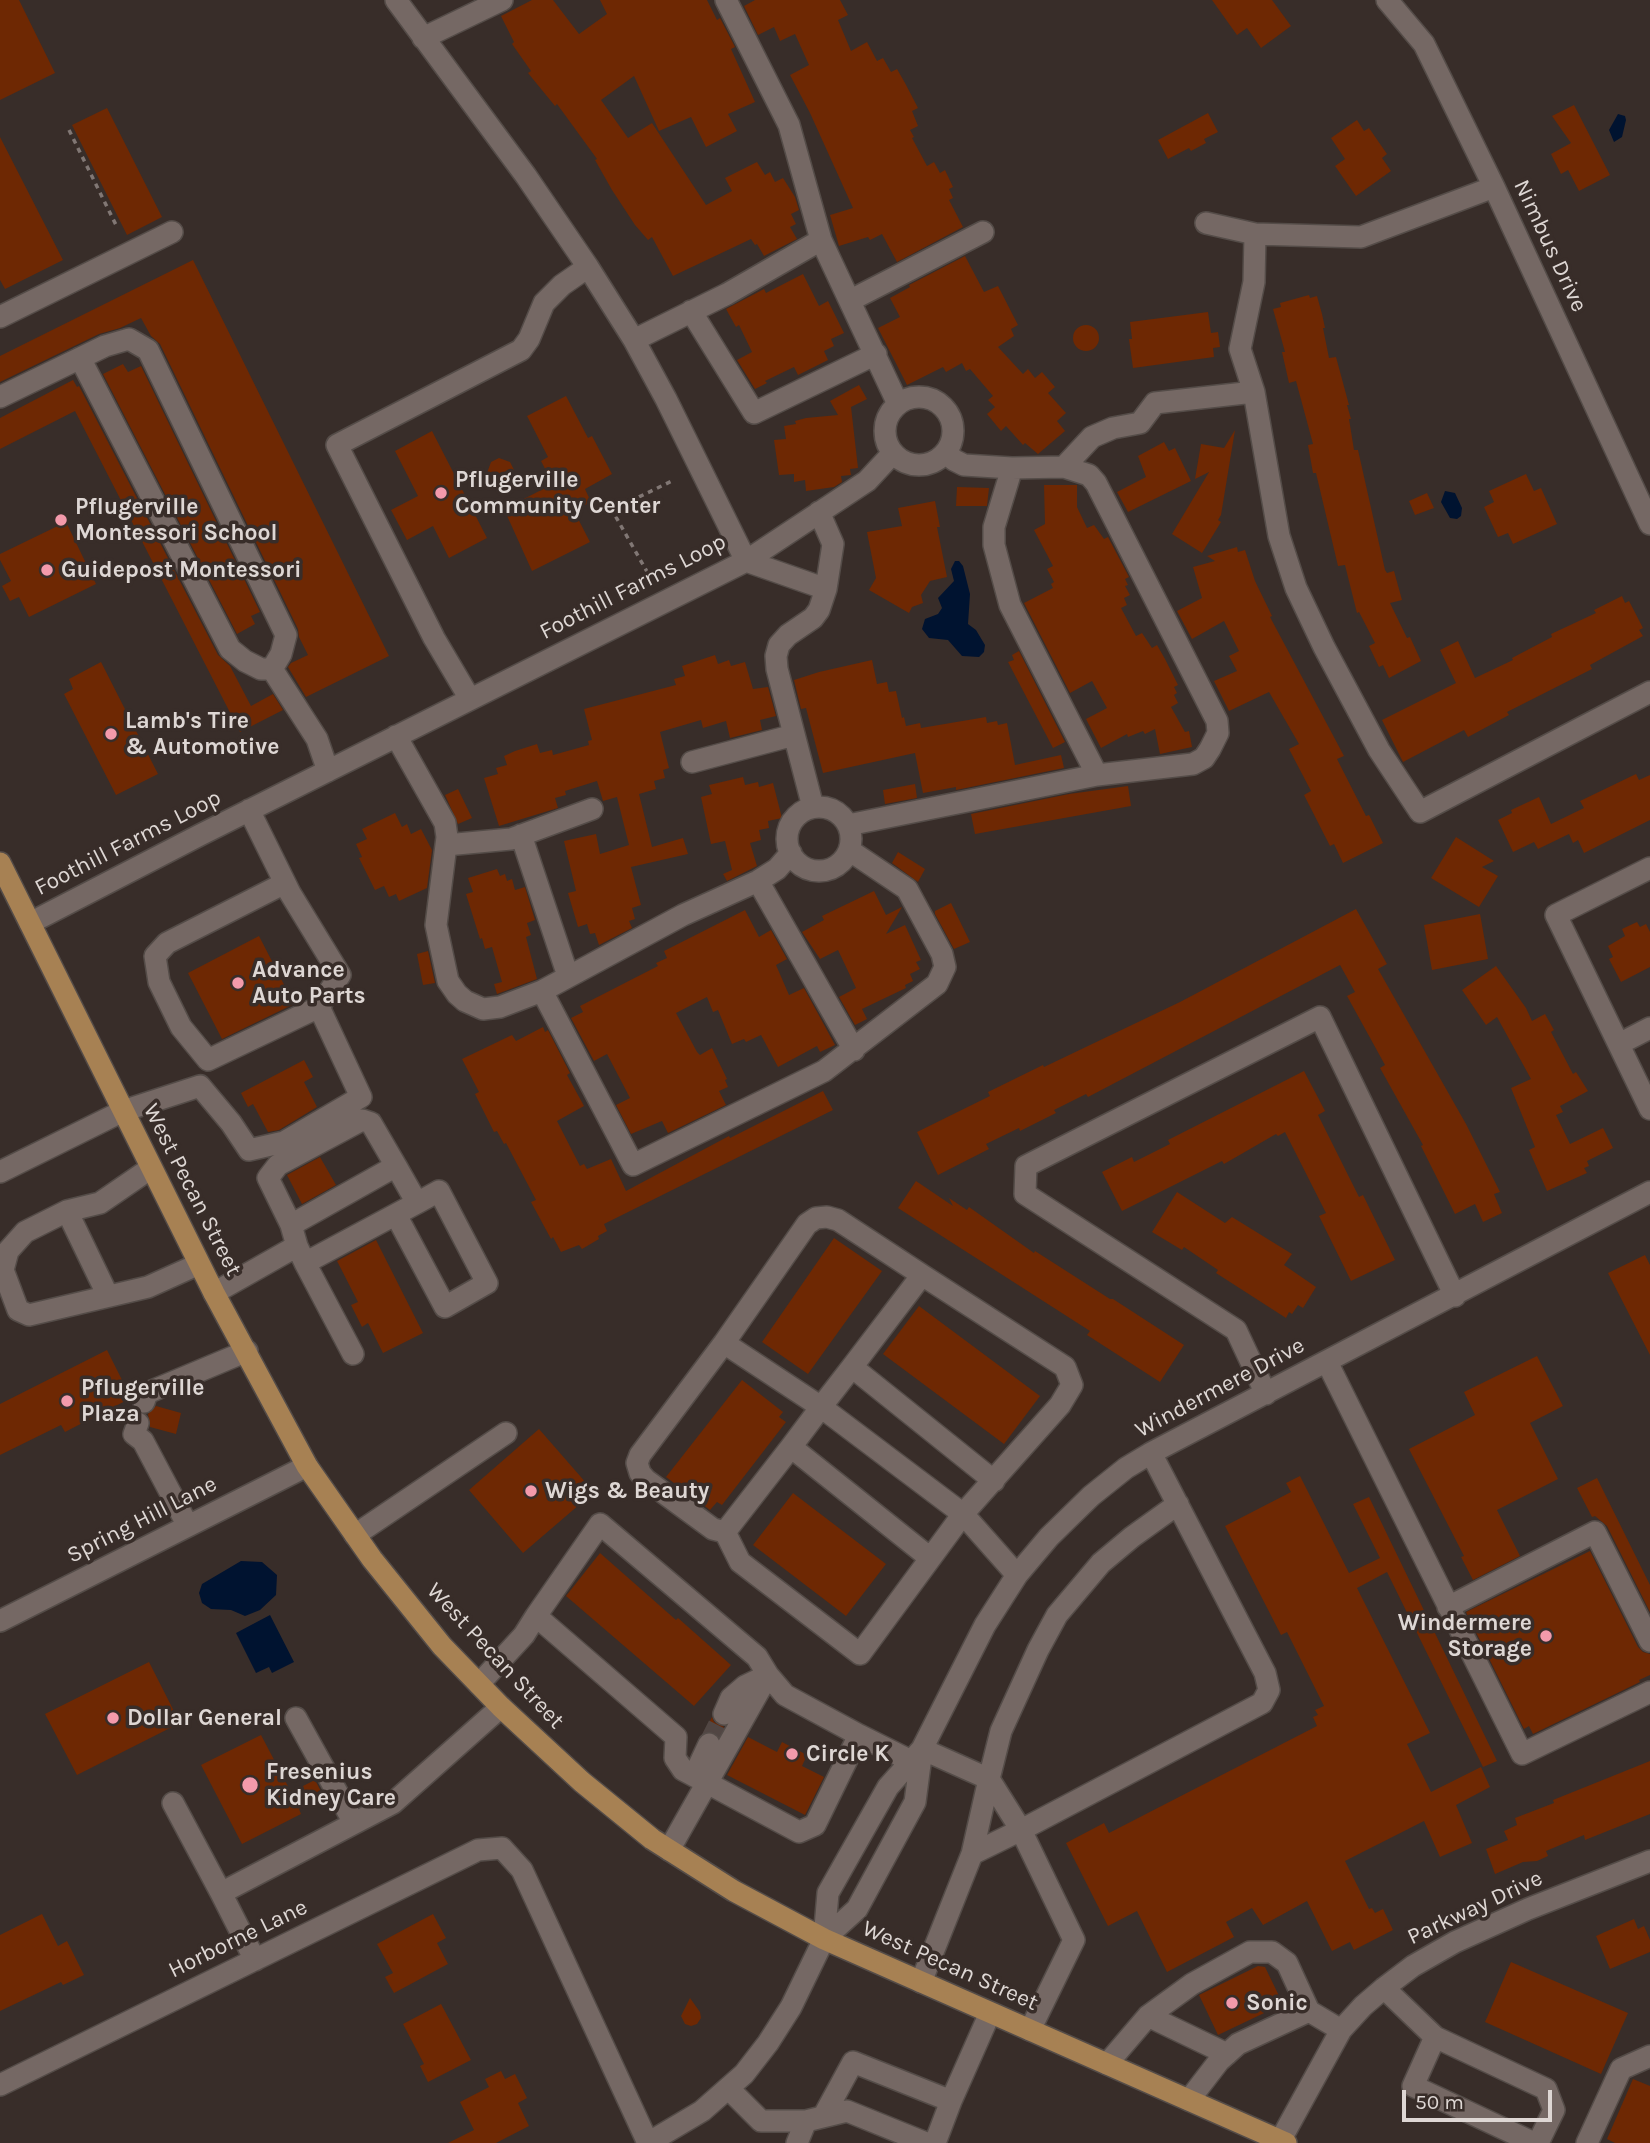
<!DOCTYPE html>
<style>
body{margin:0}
#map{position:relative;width:1650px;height:2143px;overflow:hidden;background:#382d29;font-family:Karla,sans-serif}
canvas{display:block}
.scale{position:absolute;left:1402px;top:2090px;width:150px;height:32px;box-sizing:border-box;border:4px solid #ded7d4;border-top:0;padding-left:9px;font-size:21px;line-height:24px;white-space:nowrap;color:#ded7d4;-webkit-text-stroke:5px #382d29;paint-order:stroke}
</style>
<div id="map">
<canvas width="1650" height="2143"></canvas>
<div class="scale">50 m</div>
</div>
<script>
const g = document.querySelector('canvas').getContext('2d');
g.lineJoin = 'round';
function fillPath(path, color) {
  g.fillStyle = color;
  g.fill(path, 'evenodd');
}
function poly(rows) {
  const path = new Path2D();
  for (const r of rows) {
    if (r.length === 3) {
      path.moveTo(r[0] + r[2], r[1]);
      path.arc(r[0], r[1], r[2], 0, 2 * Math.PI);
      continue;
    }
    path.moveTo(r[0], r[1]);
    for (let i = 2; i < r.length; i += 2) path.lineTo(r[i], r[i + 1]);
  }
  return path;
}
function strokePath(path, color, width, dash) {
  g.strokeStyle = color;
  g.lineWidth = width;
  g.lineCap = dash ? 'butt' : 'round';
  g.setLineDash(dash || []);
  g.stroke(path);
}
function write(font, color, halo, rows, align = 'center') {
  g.font = font + ' Karla,sans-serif';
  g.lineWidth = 7;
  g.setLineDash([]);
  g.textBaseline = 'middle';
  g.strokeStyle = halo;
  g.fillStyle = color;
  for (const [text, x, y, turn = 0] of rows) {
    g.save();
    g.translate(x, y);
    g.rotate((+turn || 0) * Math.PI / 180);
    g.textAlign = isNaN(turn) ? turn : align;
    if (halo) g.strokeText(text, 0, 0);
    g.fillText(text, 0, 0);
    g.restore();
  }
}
fillPath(poly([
 [1618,114,1625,116,1626,120,1622,137,1614,142,1609,130],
 [1445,491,1455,493,1462,508,1461,516,1457,519,1450,518,1441,502],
 [955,561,959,561,963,566,970,594,968,624,976,630,985,645,984,652,979,657,962,656,948,640,929,638,922,629,925,619,938,614,942,608,938,598,954,581,951,569],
 [241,1561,262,1562,277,1575,276,1595,260,1610,245,1616,231,1610,211,1609,202,1603,199,1593,202,1584],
 [270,1615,294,1662,272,1673,269,1667,256,1673,236,1633]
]), '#001330');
fillPath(poly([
 [0,0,19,0,55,73,0,100],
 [532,0,553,0,579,34,607,14,600,0,707,0,717,20,720,18,735,47,731,49,755,102,728,114,737,131,706,147,691,117,659,131,634,76,601,100,628,138,652,123,706,205,732,191,725,178,757,162,765,175,770,172,775,182,783,178,795,197,799,210,791,214,796,224,790,227,797,239,764,256,757,244,755,245,751,239,673,276,652,237,648,240,635,225,612,190,595,160,597,159,557,104,555,106,528,73,531,71,512,44,514,42,501,16],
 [755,0,840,0,848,15,838,20,851,51,867,42,877,61,883,58,891,72,897,69,905,83,918,108,912,111,918,126,910,130,914,137,912,138,927,166,934,162,940,173,945,170,953,187,949,189,953,198,949,200,963,227,897,262,882,234,870,240,868,237,839,246,830,215,853,208,810,113,790,75,809,65,795,34,780,41,774,27,758,35,744,6],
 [1212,0,1272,0,1291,26,1261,48,1247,28,1237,35],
 [1574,105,1610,175,1579,191,1568,170,1561,174,1551,154,1571,143,1552,116],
 [107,108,162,217,127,235,72,125],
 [1208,113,1218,132,1204,139,1206,143,1191,151,1189,148,1168,159,1158,140],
 [1357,120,1364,131,1369,128,1387,154,1382,158,1391,171,1356,196,1335,166,1345,159,1331,138],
 [0,137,63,260,5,289,0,280],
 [965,256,984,292,998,286,1018,325,1011,329,1014,336,998,347,1023,374,1028,369,1035,378,1042,372,1055,387,1048,393,1066,413,1057,421,1065,431,1038,454,1025,443,1023,445,1006,426,1001,431,987,414,995,407,988,400,993,396,970,369,966,371,962,363,946,372,943,367,907,385,878,328,900,317,890,298,910,287,909,285],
 [193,260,389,656,306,697,288,667,291,663,308,655,299,637,298,629,160,344,151,336,141,318,120,328,99,334,0,382,0,356],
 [803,274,819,306,828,301,844,333,831,339,834,346,824,351,828,360,798,375,794,367,765,381,767,383,755,389,737,360,752,352,739,325,736,327,726,309,764,289,766,293],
 [1309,295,1310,298,1317,296,1322,314,1325,328,1323,328,1329,358,1336,357,1349,405,1347,405,1351,419,1349,419,1354,450,1358,450,1385,570,1387,573,1394,571,1402,600,1390,603,1407,638,1410,637,1421,661,1389,678,1383,665,1379,667,1369,646,1375,643,1359,612,1357,613,1345,565,1338,566,1316,473,1313,473,1308,445,1313,444,1296,381,1289,383,1282,352,1285,352,1273,309,1281,307,1280,303],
 [1208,312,1211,333,1218,332,1220,347,1213,348,1214,357,1133,368,1129,339,1132,339,1130,322],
 [1086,338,13],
 [123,364,128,372,141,366,260,612,251,616,255,624,237,634,103,374],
 [73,380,77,387,79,386,218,655,230,666,251,706,273,694,283,710,240,732,75,411,0,449,0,418],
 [859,385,867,399,851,407,858,468,850,469,851,475,841,476,842,482,834,487,806,491,805,480,794,482,794,474,779,475,774,440,786,439,784,426,796,424,795,421,806,418,838,415,830,401],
 [566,396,588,438,592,436,612,474,585,489,591,502,574,511,590,542,532,571,504,509,553,484,541,461,548,457,527,416],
 [1235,430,1221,515,1218,520,1221,522,1202,553,1172,534,1209,472,1195,479,1201,444,1224,448],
 [432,431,487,538,449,558,433,526,407,540,391,510,418,496,395,451],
 [1164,442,1169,451,1175,448,1191,481,1128,512,1117,492,1146,477,1138,456],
 [499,458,510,462,514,470,509,487,491,482,487,473,491,462],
 [1526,474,1534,491,1541,488,1557,524,1513,544,1508,533,1498,537,1484,507,1494,502,1489,491],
 [1044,485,1077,485,1077,507,1087,528,1094,525,1104,539,1108,537,1129,577,1125,579,1128,585,1125,586,1130,595,1124,598,1127,605,1121,608,1136,636,1142,633,1152,648,1157,645,1165,659,1178,685,1174,687,1177,693,1174,695,1178,703,1171,707,1185,732,1189,731,1192,747,1160,754,1155,729,1145,734,1143,731,1128,737,1127,734,1101,748,1086,719,1107,708,1092,681,1070,693,1024,603,1053,588,1051,584,1054,582,1047,569,1053,566,1034,530,1045,524],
 [957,487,989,488,987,506,956,506],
 [1427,493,1434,508,1415,515,1409,501],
 [935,501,940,527,937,527,947,577,930,581,921,595,923,603,912,607,909,613,869,590,876,578,867,532,902,526,898,508],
 [66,522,96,584,29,617,19,597,10,601,2,586,11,581,0,560,0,554],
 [1237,547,1238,552,1245,550,1255,581,1272,616,1270,617,1344,756,1337,759,1366,816,1369,815,1383,843,1343,863,1334,844,1330,846,1304,795,1311,791,1289,749,1299,744,1269,692,1229,711,1214,681,1237,671,1229,656,1239,651,1224,621,1192,639,1177,611,1202,598,1193,567,1215,561,1207,556],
 [1622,596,1625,603,1629,601,1643,628,1639,630,1643,636,1590,665,1592,669,1507,712,1509,715,1468,737,1464,730,1403,762,1382,720,1456,683,1440,650,1458,641,1475,678,1513,660,1512,658,1552,637,1551,634,1596,613,1594,610],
 [1019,651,1065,742,1053,748,1008,662,1014,660,1012,655],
 [715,655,718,664,729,660,731,666,745,662,753,689,768,687,776,716,760,720,762,730,730,738,726,721,703,728,701,720,660,732,669,768,663,770,665,778,654,781,656,789,639,794,652,847,683,838,688,854,631,867,641,905,632,908,635,919,629,921,632,928,599,945,595,933,590,934,587,924,578,927,568,893,576,891,564,841,596,834,600,854,629,845,617,797,603,801,597,781,565,791,566,795,555,798,558,808,499,826,484,778,498,774,496,768,507,765,504,756,515,751,537,744,540,753,552,750,553,755,589,745,588,741,592,740,584,709,676,685,674,679,685,676,682,666],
 [872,660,877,684,887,682,889,692,896,691,902,718,904,717,906,726,920,723,921,728,986,717,987,723,997,721,998,725,1007,723,1015,765,1061,755,1064,768,956,790,956,787,923,793,915,753,823,773,806,708,801,709,794,680,819,672],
 [101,662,158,774,116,795,64,694,73,689,69,679],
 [1636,774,1639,780,1650,775,1650,820,1584,853,1578,840,1573,843,1569,834,1538,849,1534,842,1513,852,1498,820,1512,813,1511,810,1539,797,1551,824,1584,808,1580,801],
 [743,777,745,785,758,782,759,787,773,783,782,818,768,821,769,828,759,830,761,840,750,843,757,866,727,881,723,874,732,870,725,841,711,844,701,797,712,794,709,785],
 [915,784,917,798,885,804,883,790],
 [1128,786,1131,806,975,834,971,814,1069,794],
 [458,789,472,818,458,824,445,795],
 [395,813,402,827,407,824,411,834,421,829,432,850,427,888,399,901,396,894,389,897,384,886,375,890,359,858,362,857,356,844,367,839,362,829],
 [1456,837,1494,861,1482,867,1498,876,1479,907,1431,878],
 [898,852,925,869,918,882,892,863],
 [497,869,500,876,505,874,507,881,512,879,515,890,525,887,535,920,527,923,531,935,526,937,537,979,497,994,494,984,502,982,492,947,485,949,482,938,480,939,466,894,473,892,468,878],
 [874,891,886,915,902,907,886,934,905,925,921,960,916,962,920,969,910,974,913,981,905,985,906,988,862,1009,867,1019,855,1025,839,997,856,988,838,950,820,959,802,932,824,920,822,916],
 [951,903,970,942,954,949,935,914,935,911],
 [1356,909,1387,964,1378,969,1466,1124,1500,1192,1494,1194,1502,1213,1483,1222,1475,1204,1455,1214,1421,1146,1423,1145,1380,1068,1385,1065,1347,996,1355,992,1340,965,1088,1097,1086,1094,1054,1110,1056,1113,1020,1131,1019,1128,986,1144,989,1149,938,1175,917,1132,990,1096,988,1092,1043,1065,1044,1067,1180,1002],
 [745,910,759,937,771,930,787,959,776,965,789,995,804,988,835,1045,820,1052,817,1046,778,1067,761,1035,746,1042,744,1039,732,1044,718,1010,713,1012,707,997,676,1013,697,1052,700,1055,712,1048,727,1079,725,1080,728,1087,719,1091,726,1105,668,1133,662,1121,631,1134,616,1105,630,1098,607,1054,594,1061,571,1018,583,1012,580,1006,658,966,656,963,667,958,664,951],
 [1480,914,1488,959,1432,970,1424,925],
 [1637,922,1640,927,1646,924,1650,932,1650,967,1621,982,1609,959,1613,957,1608,946,1625,936,1622,929],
 [259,936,294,1004,222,1039,188,973],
 [428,951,435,983,423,985,417,954],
 [1496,966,1526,1008,1532,1021,1545,1014,1554,1030,1551,1032,1573,1074,1576,1072,1588,1091,1560,1106,1563,1112,1556,1115,1570,1144,1603,1128,1613,1148,1587,1161,1589,1166,1584,1168,1587,1173,1547,1191,1529,1150,1535,1147,1511,1088,1531,1079,1497,1017,1486,1025,1462,990],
 [543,1027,545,1032,548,1030,570,1073,567,1075,584,1106,557,1121,580,1166,584,1164,587,1169,611,1159,626,1191,729,1136,730,1138,823,1091,833,1110,604,1224,607,1231,598,1236,599,1239,582,1249,579,1245,561,1252,553,1237,551,1239,531,1202,536,1200,506,1143,504,1144,497,1131,494,1132,475,1094,479,1092,462,1059,512,1035,516,1041],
 [304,1060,313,1077,304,1082,317,1107,279,1130,268,1132,253,1104,248,1107,241,1093],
 [1304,1071,1325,1111,1318,1115,1359,1197,1363,1195,1395,1260,1351,1281,1319,1216,1326,1213,1285,1132,1278,1136,1276,1134,1224,1164,1222,1161,1122,1211,1102,1172,1132,1157,1134,1162,1170,1144,1168,1140],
 [320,1157,336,1185,302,1204,287,1175],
 [916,1181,953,1206,949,1198,967,1210,969,1207,1034,1253,1035,1251,1110,1299,1113,1299,1184,1345,1160,1382,1087,1335,1090,1331,898,1208],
 [1177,1192,1225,1223,1232,1217,1292,1254,1284,1265,1316,1287,1303,1308,1298,1305,1292,1314,1289,1312,1286,1318,1216,1273,1218,1270,1184,1247,1182,1250,1152,1232],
 [834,1238,882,1271,808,1374,762,1342],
 [376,1240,423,1333,383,1353,368,1323,362,1327,351,1305,358,1302,337,1261],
 [1645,1255,1650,1265,1650,1355,1608,1273],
 [919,1306,1040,1396,1004,1444,883,1354],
 [107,1350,131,1398,65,1432,61,1425,0,1455,0,1404],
 [1537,1356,1563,1406,1530,1423,1558,1479,1497,1510,1520,1556,1473,1580,1461,1557,1464,1556,1409,1449,1475,1415,1464,1392],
 [742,1380,783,1412,779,1417,786,1422,722,1505,717,1502,710,1510,666,1477],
 [156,1406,181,1413,176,1434,150,1427,148,1414],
 [539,1429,594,1492,523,1553,469,1490],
 [1300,1476,1349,1573,1380,1558,1353,1504,1369,1497,1497,1761,1483,1767,1387,1572,1357,1588,1430,1733,1407,1744,1431,1792,1481,1767,1490,1787,1456,1805,1472,1843,1440,1857,1424,1821,1345,1861,1369,1909,1372,1908,1375,1913,1383,1909,1393,1930,1354,1950,1350,1942,1332,1951,1307,1901,1263,1925,1252,1908,1226,1922,1234,1937,1167,1972,1137,1911,1108,1926,1066,1843,1104,1823,1109,1833,1317,1726,1313,1717,1318,1715,1315,1710,1324,1706,1287,1632,1281,1635,1225,1526,1291,1492,1286,1483],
 [1597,1478,1650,1585,1650,1612,1607,1526,1595,1516,1592,1517,1577,1488],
 [793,1493,886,1564,846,1616,753,1545],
 [1590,1551,1638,1647,1643,1652,1650,1654,1650,1675,1639,1680,1640,1682,1533,1734,1529,1726,1524,1729,1466,1612],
 [600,1553,676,1620,678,1618,731,1665,694,1706,566,1596],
 [149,1662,180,1723,77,1775,45,1714],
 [712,1717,714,1722,724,1727,719,1735,714,1732,704,1732],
 [261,1735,291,1792,315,1780,324,1797,299,1809,301,1814,242,1844,201,1765],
 [748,1737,777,1752,782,1742,807,1755,802,1766,824,1777,805,1815,727,1775],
 [1650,1761,1650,1814,1585,1840,1584,1835,1546,1851,1548,1856,1537,1861,1523,1862,1495,1874,1486,1849,1508,1840,1504,1831,1517,1825,1515,1818,1554,1803,1553,1800],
 [42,1914,58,1946,67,1941,84,1975,63,1985,61,1982,0,2011,0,1935],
 [433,1914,446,1938,437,1943,448,1964,394,1993,385,1977,393,1973,377,1944],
 [1634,1919,1638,1929,1644,1926,1650,1940,1650,1952,1610,1969,1596,1936],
 [1511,1962,1628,2013,1601,2074,1485,2022],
 [1258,1966,1265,1967,1283,2004,1218,2035,1199,1995],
 [690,1998,700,2012,701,2018,697,2024,691,2026,685,2024,681,2016],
 [441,2004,471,2060,428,2082,420,2066,424,2064,403,2024],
 [501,2071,505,2079,515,2074,527,2098,518,2103,529,2126,496,2143,448,2143,474,2130,460,2102,489,2087,485,2079],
 [1633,2079,1650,2086,1650,2143,1615,2143,1607,2139]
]), '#6e2803');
strokePath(poly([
 [709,1744,724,1714]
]), '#514643', 21, [21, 10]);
const minor = poly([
 [1387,0,1424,44,1494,187,1650,524],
 [423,38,502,0],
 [1206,223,1255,234,1361,237,1494,187],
 [821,240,898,404],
 [851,300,983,232],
 [691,311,754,413,876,354],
 [0,317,172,232],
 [634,340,727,294,821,240,789,125,726,0],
 [80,358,230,649,245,661,261,669,272,669],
 [1254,392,1279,536,1296,588,1324,647,1379,750,1420,812,1650,692],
 [919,431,34],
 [0,397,105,346,129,339,148,350,286,635,281,654,272,669,317,739,328,771],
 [1064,467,1092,437,1113,428,1140,423,1155,403,1254,392,1240,349,1254,282,1255,234],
 [1012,468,1064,467,1089,475,1096,483,1217,721,1218,733,1210,749,1204,758,1193,764,1097,775],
 [819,512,833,544,826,589],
 [746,561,826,589,819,610,813,618,788,635,779,645,776,656,777,669,813,807],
 [746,561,867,481,893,453],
 [470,699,434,638,337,445,521,350,529,339,544,303,562,285,588,267],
 [396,736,445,823,447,837,436,925,448,981,457,994,465,1001,483,1009,500,1007,542,991,683,915,758,881,777,869,791,853],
 [692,762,794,735],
 [819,839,32],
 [848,825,1097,775,1010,605,994,545,994,527,1012,468,964,465,954,460,947,453],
 [521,835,568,976],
 [446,845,511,839,592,809],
 [1650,868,1556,915,1650,1109],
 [758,881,854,1050],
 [285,883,167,943,155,956,159,982,181,1027,208,1060,319,1007],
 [30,923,200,835,746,561,666,399,634,340,588,267,526,176,396,0],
 [542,991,633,1165,824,1071,937,984,945,967,942,954,907,889,849,850],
 [1619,1044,1650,1028],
 [151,1168,100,1203,67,1211,25,1232,8,1251,3,1270,18,1310,29,1315,148,1287,199,1264],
 [0,1172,123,1111,200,1086,231,1123,249,1150,284,1142,361,1097,319,1007,340,975,290,893,249,810],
 [67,1211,108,1296],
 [396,1215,445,1307,487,1283,439,1191,417,1203],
 [291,1225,268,1178,278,1165,362,1120,371,1123,396,1166],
 [305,1263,353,1354],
 [214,1293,297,1246,291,1225,396,1166,417,1203,305,1263,297,1246],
 [724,1343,821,1407,963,1514,860,1654,740,1562,725,1532,791,1447,821,1407,852,1367,922,1275,1065,1367,1072,1385,1060,1405,963,1514,1017,1575],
 [1327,1362,1522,1754,1650,1692],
 [852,1367,994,1481],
 [1266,1394,1236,1330,1025,1194,1026,1166,1320,1017,1455,1296],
 [144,1402,147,1393,247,1351],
 [138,1423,134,1434,143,1441,188,1526],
 [791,1447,930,1558],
 [725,1532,713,1529,646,1480,640,1473,637,1463,640,1455,724,1343,807,1224,816,1218,827,1217,838,1220,922,1275],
 [355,1535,506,1433],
 [1448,1607,1595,1532,1650,1641],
 [0,1621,307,1466],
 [479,1684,524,1635,536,1616,600,1524,757,1657,768,1675,785,1695,859,1735,815,1825,799,1832,683,1770,675,1758,676,1737,536,1616],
 [724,1714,731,1698,745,1686,768,1675],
 [296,1718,354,1823],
 [859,1735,911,1761],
 [922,1749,989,1779,1021,1830,972,1854,989,1779,1001,1731,1038,1650,1057,1615,1101,1563,1132,1537,1178,1504],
 [694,1776,709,1744],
 [173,1803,221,1893],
 [669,1850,768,1675],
 [824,1939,828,1893,888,1787,922,1749,985,1625,1017,1575,1049,1537,1091,1496,1126,1468,1151,1453,1650,1192],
 [255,1960,221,1893,393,1803,501,1707],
 [921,1982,972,1854],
 [1384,1988,1435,2037,1546,2089,1554,2110,1538,2143],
 [1148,2016,1227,2054],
 [1030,2030,1074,1940,1021,1830,1262,1703,1269,1690,1265,1673,1151,1453],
 [1435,2037,1413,2086,1534,2143],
 [1107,2064,1148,2016,1192,1984,1250,1952,1272,1952,1287,1963,1309,2011,1341,2030],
 [0,2085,478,1850,502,1848,522,1870,648,2143],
 [728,2088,761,2121,806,2121],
 [1189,2100,1219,2061,1238,2044,1309,2011],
 [823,2117,853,2062,951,2101,990,2013],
 [1280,2141,1341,2030,1363,2006,1384,1988,1413,1966,1455,1942,1528,1909,1650,1861],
 [648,2143,702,2111,744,2074,768,2043,791,2007,824,1939,857,1909,915,1802,922,1749],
 [797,2143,806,2121,847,2111,926,2143],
 [935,2143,951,2101],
 [1587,2143,1621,2069,1650,2056]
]);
const major = poly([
 [0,863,214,1293,307,1466,372,1559,442,1646,501,1707,582,1782,652,1839,734,1891,824,1939,1286,2143]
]);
strokePath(minor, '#544c48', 24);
strokePath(major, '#544c48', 24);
strokePath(poly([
 [69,130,117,227],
 [591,502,612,510,650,577],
 [612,510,674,480]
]), '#817774', 3.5, [5, 5]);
strokePath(minor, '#756864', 21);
strokePath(major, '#a78153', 21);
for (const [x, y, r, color] of [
 [441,493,7,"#f39aab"],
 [61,520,7,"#f39aab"],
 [47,570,7,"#f39aab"],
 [111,734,7,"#f39aab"],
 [238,983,7,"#f39aab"],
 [67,1401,7,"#f39aab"],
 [531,1491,7,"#f39aab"],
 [1546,1636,7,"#f39aab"],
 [113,1718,7,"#f39aab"],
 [792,1754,7,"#f39aab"],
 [250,1785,9,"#f39aab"],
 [1232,2003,7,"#f39aab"]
]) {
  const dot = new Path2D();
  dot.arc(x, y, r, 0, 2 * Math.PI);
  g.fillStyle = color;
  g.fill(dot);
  strokePath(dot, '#382d29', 2.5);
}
write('23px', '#ded7d4', '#382d29', [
 ["Nimbus Drive",1550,246,65],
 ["Foothill Farms Loop",633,587,-27],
 ["Foothill Farms Loop",128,843,-27],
 ["West Pecan Street",192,1190,63],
 ["Windermere Drive",1220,1388,-28],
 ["Spring Hill Lane",142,1520,-27],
 ["West Pecan Street",495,1656,47],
 ["Parkway Drive",1475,1908,-25],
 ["Horborne Lane",238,1939,-26],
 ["West Pecan Street",950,1966,24]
]);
write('bold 23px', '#ded7d4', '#382d29', [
 ["Pflugerville",455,480],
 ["Community Center",455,506],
 ["Pflugerville",75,507],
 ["Montessori School",75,533],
 ["Guidepost Montessori",61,570],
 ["Lamb's Tire",125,721],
 ["& Automotive",125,747],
 ["Advance",252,970],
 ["Auto Parts",252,996],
 ["Pflugerville",81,1388],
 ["Plaza",81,1414],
 ["Wigs & Beauty",545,1491],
 ["Windermere",1532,1623,"right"],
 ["Storage",1532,1649,"right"],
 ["Dollar General",127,1718],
 ["Circle K",806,1754],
 ["Fresenius",266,1772],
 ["Kidney Care",266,1798],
 ["Sonic",1246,2003]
], 'left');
</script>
